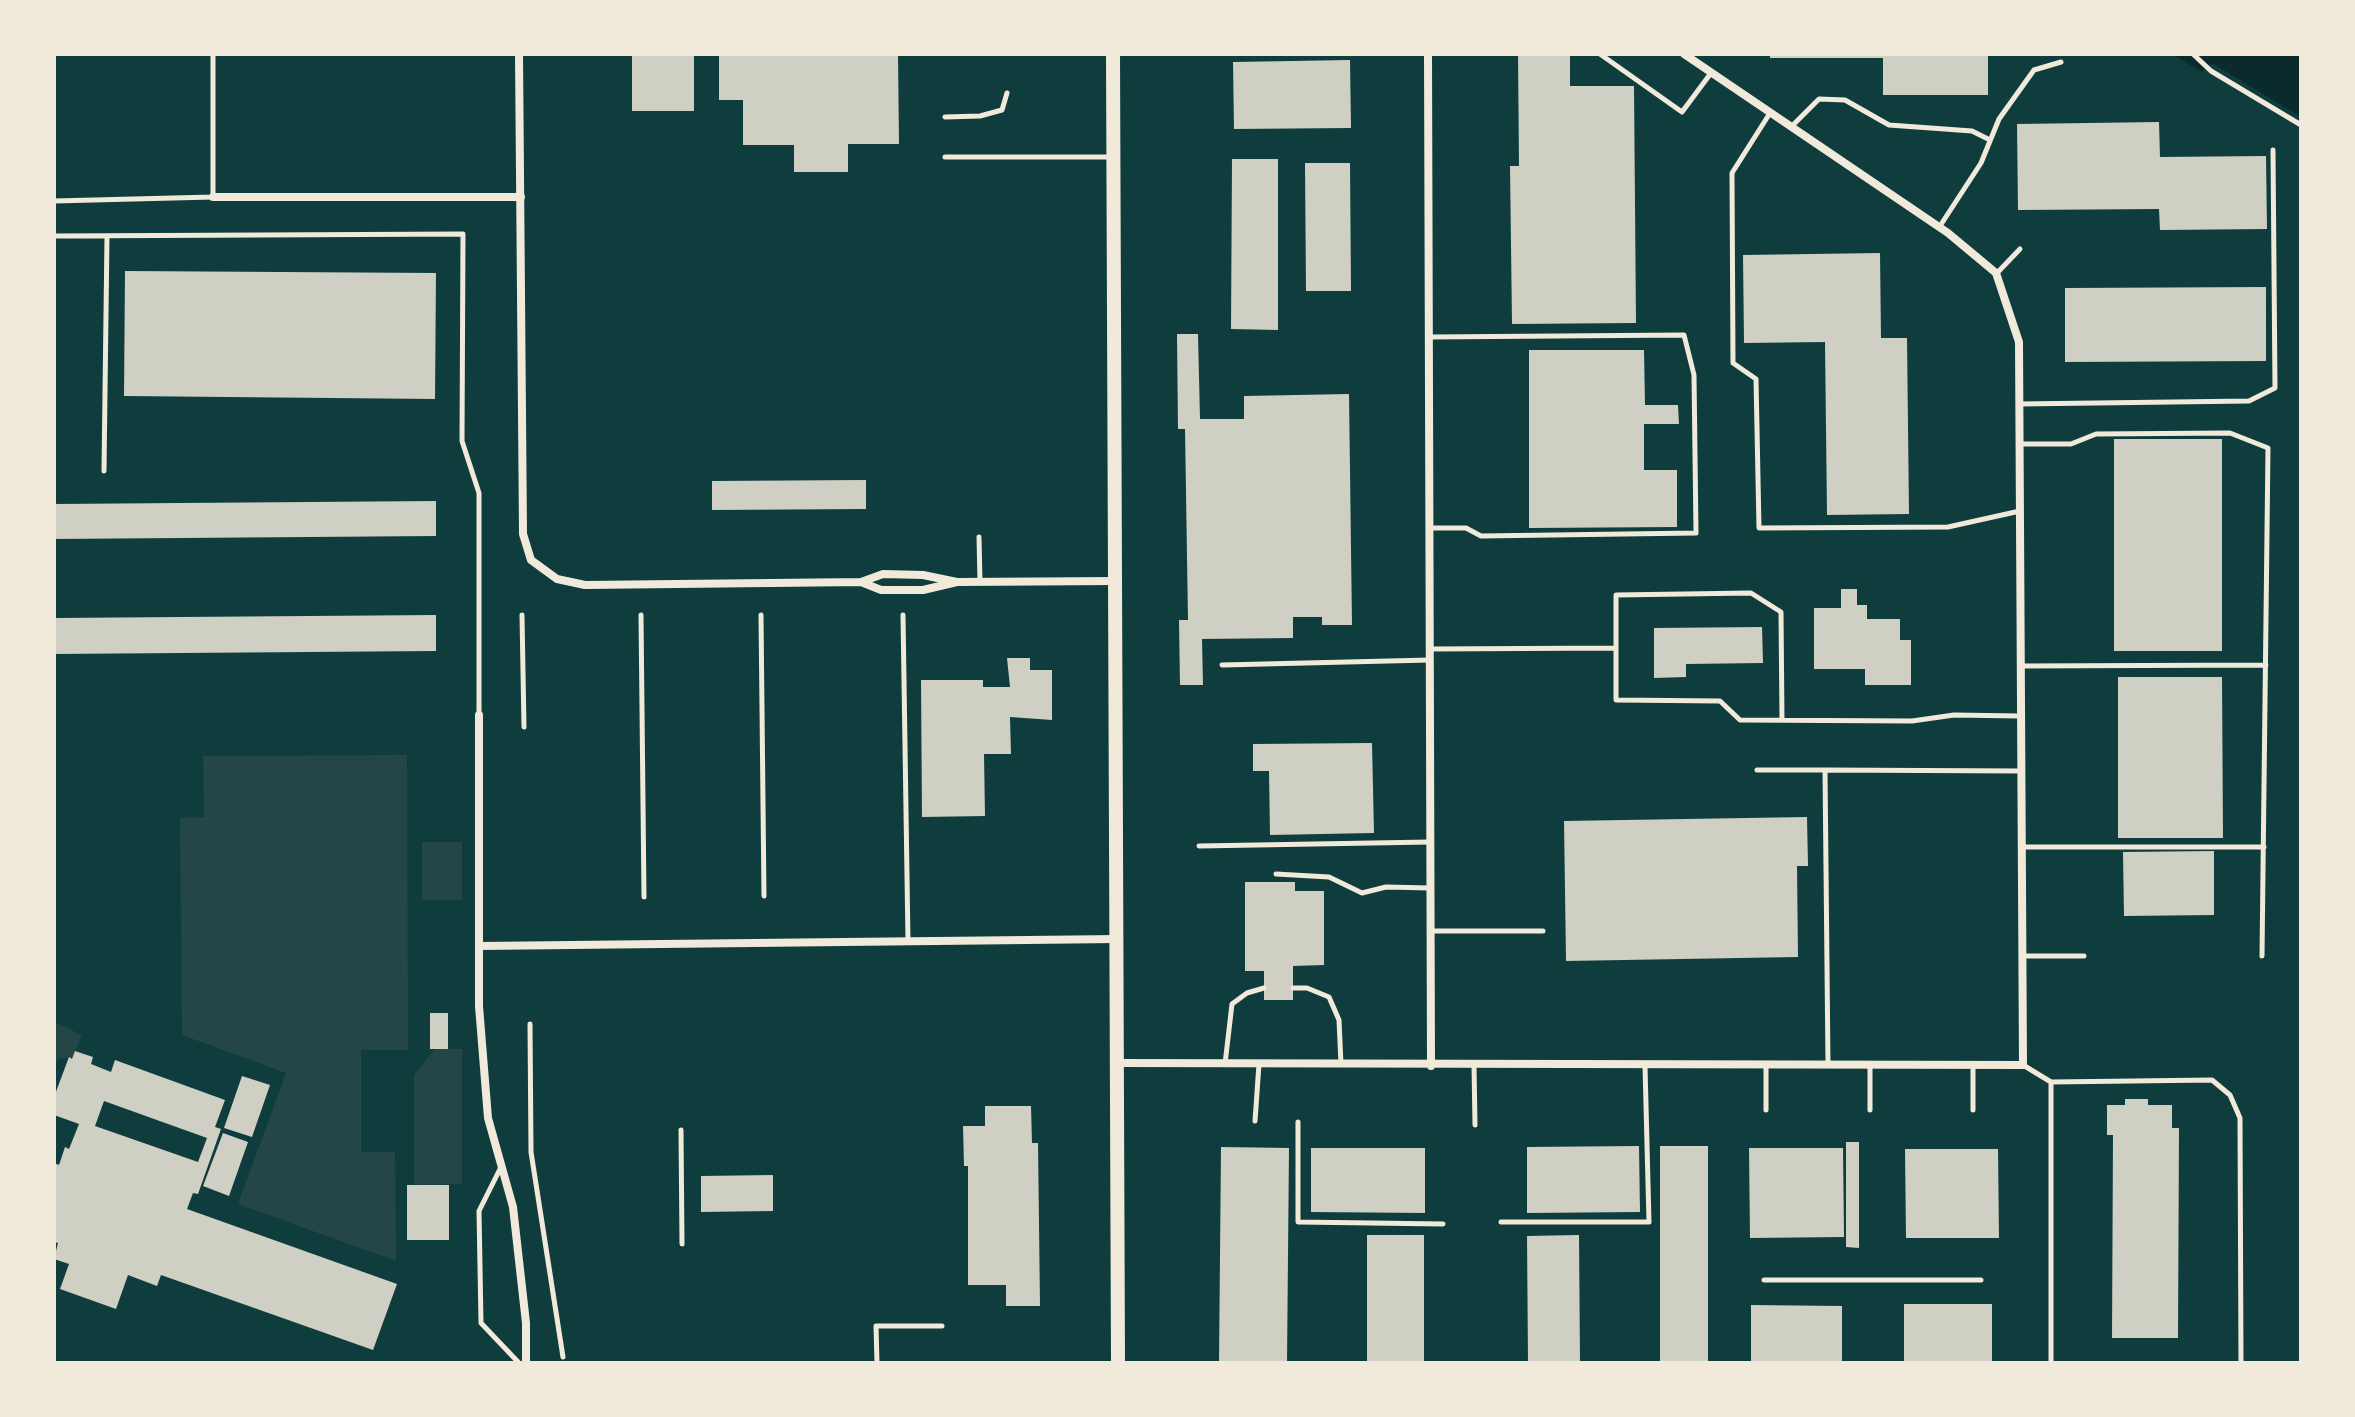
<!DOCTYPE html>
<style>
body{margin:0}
#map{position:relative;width:2355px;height:1417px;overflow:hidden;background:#0f3d3e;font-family:"Alegreya Sans",sans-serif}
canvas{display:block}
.frame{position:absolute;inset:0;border:56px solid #f1e9da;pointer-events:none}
</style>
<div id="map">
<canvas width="2355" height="1417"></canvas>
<div class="frame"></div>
</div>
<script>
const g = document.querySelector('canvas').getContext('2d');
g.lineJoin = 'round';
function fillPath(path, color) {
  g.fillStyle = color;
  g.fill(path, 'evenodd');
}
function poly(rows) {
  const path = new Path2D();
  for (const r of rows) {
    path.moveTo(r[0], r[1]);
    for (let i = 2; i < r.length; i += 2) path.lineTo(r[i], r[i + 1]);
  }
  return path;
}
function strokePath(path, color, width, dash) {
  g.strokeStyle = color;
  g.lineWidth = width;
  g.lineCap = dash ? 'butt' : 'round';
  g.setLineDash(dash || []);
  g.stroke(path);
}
fillPath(poly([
 [407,755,408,1050,361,1050,361,1152,395,1152,396,1261,238,1204,286,1073,182,1035,180,818,204,817,203,756],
 [422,842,462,842,462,900,422,900],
 [54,1022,82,1035,72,1059,59,1058,54,1063],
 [435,1049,462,1049,462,1184,414,1185,414,1075]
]), '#244646');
fillPath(poly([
 [2172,54,2301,54,2301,117,2212,63,2202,72]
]), '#0a2a2b');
fillPath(poly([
 [632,54,694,54,694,111,632,111],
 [719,54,898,54,899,144,848,144,848,172,794,172,794,145,743,145,743,100,719,100],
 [1518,54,1570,54,1570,86,1634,86,1636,323,1512,324,1510,166,1519,166],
 [1770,54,1988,54,1988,95,1883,95,1883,58,1770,58],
 [1350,60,1351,128,1234,129,1233,62],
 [2159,122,2160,157,2266,156,2267,229,2160,230,2159,209,2018,210,2017,124],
 [1232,159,1278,159,1278,330,1231,329],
 [1305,163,1350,163,1351,291,1306,291],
 [1880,253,1881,338,1907,338,1909,514,1827,515,1825,342,1744,343,1743,255],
 [125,271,436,273,435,399,124,396],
 [2266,287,2266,361,2065,362,2065,288],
 [1177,334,1198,334,1200,419,1244,419,1244,396,1349,394,1352,625,1322,625,1322,617,1293,617,1293,638,1202,639,1203,685,1180,685,1179,620,1188,620,1185,429,1178,429],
 [1529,350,1644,350,1645,405,1678,405,1679,424,1644,424,1644,470,1677,470,1677,527,1529,528],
 [2114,439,2222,439,2222,651,2114,651],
 [866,480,866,509,712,510,712,481],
 [436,501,436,536,54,539,54,504],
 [1841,589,1857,589,1857,605,1867,605,1867,619,1900,619,1900,640,1911,640,1911,685,1865,685,1865,669,1814,669,1814,608,1841,608],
 [436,615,436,651,54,654,54,618],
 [1762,627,1763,663,1686,664,1686,677,1654,678,1654,628],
 [1007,658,1030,658,1030,670,1052,670,1052,720,1010,717,1011,754,984,754,985,816,922,817,921,680,983,680,983,687,1010,687],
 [2118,677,2222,677,2223,838,2118,838],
 [1372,743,1374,833,1270,835,1269,771,1253,771,1253,744],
 [1807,817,1808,866,1797,866,1798,957,1566,961,1564,821],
 [2214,851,2214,915,2124,916,2123,852],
 [1245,882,1295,882,1295,891,1324,891,1324,965,1293,966,1293,1000,1264,1000,1264,971,1245,971],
 [430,1013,448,1013,448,1049,430,1049],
 [75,1051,93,1057,91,1064,111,1072,115,1060,225,1100,215,1127,221,1129,198,1194,193,1193,187,1209,397,1284,373,1350,161,1275,157,1286,128,1275,116,1309,60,1289,69,1264,54,1259,58,1243,54,1242,54,1163,59,1165,65,1147,69,1149,79,1124,54,1115,54,1097,69,1057,72,1059],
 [104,1101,207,1138,198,1162,95,1126],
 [242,1076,270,1085,252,1137,224,1128],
 [2125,1099,2148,1099,2148,1105,2172,1105,2172,1128,2179,1128,2178,1338,2112,1338,2113,1135,2107,1135,2107,1105,2125,1105],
 [985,1106,1031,1106,1032,1143,1038,1143,1040,1306,1006,1306,1006,1285,968,1285,968,1166,964,1166,963,1126,985,1126],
 [223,1133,248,1142,229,1196,203,1186],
 [1846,1142,1859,1142,1859,1248,1846,1247],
 [1639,1146,1640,1212,1527,1213,1527,1147],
 [1660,1146,1708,1146,1708,1363,1660,1363],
 [1221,1147,1289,1148,1287,1363,1219,1363],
 [1311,1148,1425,1148,1425,1213,1311,1212],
 [1749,1148,1843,1148,1844,1237,1750,1238],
 [1905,1149,1998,1149,1999,1238,1906,1238],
 [773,1175,773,1211,701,1212,701,1176],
 [407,1185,449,1185,449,1240,407,1240],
 [1367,1235,1424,1235,1424,1363,1367,1363],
 [1579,1235,1580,1363,1528,1363,1527,1236],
 [1904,1304,1992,1304,1992,1363,1904,1363],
 [1751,1305,1842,1306,1842,1363,1751,1363]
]), '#cfcfc3');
strokePath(poly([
 [1600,54,1682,112,1711,73],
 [2193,54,2211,71,2301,125],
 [1770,113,1732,173,1733,363,1756,379,1759,528,1948,527,2020,511],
 [945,117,980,116,1002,110,1007,93],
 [1792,126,1819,99,1845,100,1889,125,1972,131,1990,140],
 [945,157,1112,157],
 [54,201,213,197,213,54],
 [1940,226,1981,163,1999,119,2034,70,2061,62],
 [54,236,463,234,462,441,479,493,479,715],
 [1997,273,2020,249],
 [1430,337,1684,335,1694,375,1696,533,1481,536,1466,528,1430,528],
 [2019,404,2249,401,2275,388,2273,150],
 [2021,444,2071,444,2096,434,2230,433,2268,448,2262,956],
 [104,471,107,236],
 [979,537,980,582],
 [522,615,524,727],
 [641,615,644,897],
 [761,615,764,896],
 [903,615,908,941],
 [1431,649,1616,648],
 [1222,665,1430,660],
 [2021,666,2266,665],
 [1782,720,1781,612,1751,593,1616,595,1616,700,1720,701,1740,720,1912,721,1954,715,2020,716],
 [1757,770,1825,770],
 [1199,846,1430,842],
 [2022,847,2264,847],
 [1276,874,1329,877,1362,893,1386,887,1430,888],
 [1431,931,1543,931],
 [2023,956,2084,956],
 [1293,988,1307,988,1329,997,1339,1020,1341,1064],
 [530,1024,531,1152,563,1357],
 [1225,1064,1232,1004,1247,993,1264,988],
 [1828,1064,1825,770,2021,771],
 [1973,1065,1973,1110],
 [2023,1065,2051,1082,2212,1080,2230,1095,2240,1118,2241,1363],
 [1474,1066,1475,1125],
 [1766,1066,1766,1110],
 [2051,1082,2051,1363],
 [1870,1110,1870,1065],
 [1255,1121,1259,1064],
 [1298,1122,1298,1222,1443,1224],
 [681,1130,682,1244],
 [501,1167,479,1211,481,1323,519,1363],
 [1501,1222,1649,1222,1645,1066],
 [1764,1280,1981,1280],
 [877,1363,876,1326,942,1326]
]), '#f1e9da', 5);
strokePath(poly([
 [519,54,523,534,531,560,557,579,585,585,861,582],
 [1428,54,1431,1066],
 [213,197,521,197],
 [957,582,923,590,881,590,861,582,883,574,923,575,957,582,1116,581],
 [479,715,479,1006,488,1118,513,1207,526,1323,526,1363],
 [479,946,1118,939],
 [1118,1063,2023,1065,2019,342,1996,273,1948,233,1684,54]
]), '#f1e9da', 8);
strokePath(poly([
 [1113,54,1118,1363]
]), '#f1e9da', 14);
</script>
